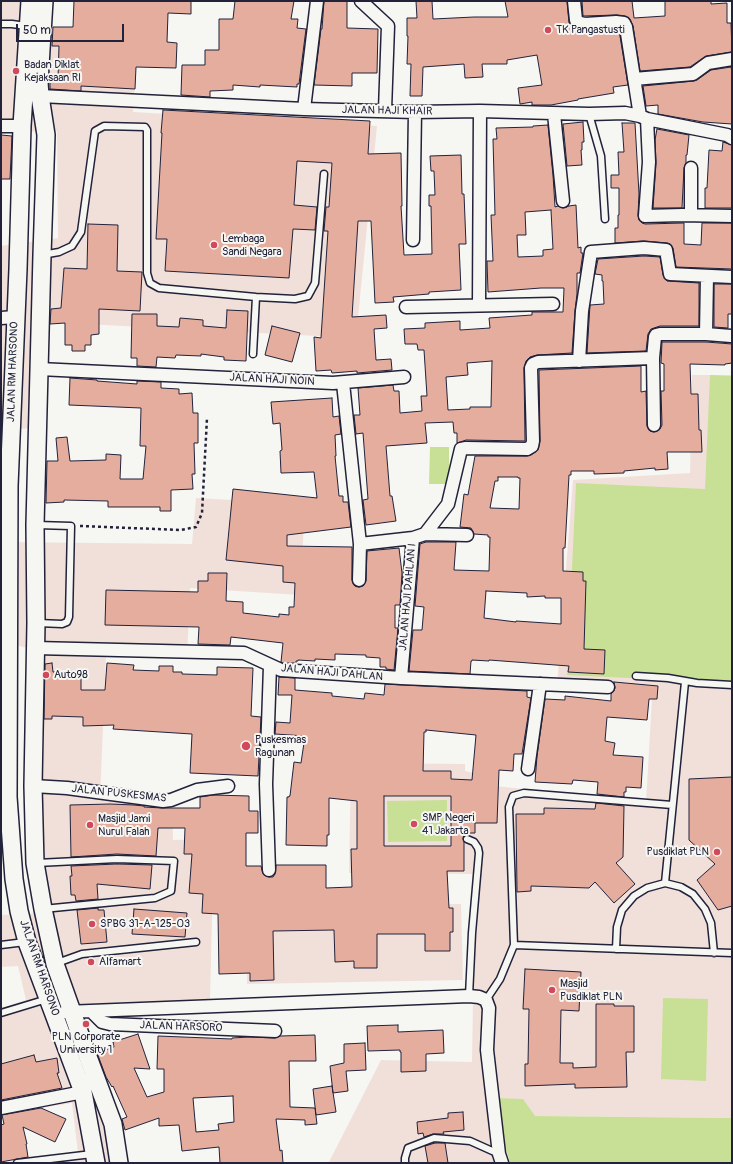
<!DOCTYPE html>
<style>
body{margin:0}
#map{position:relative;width:733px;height:1164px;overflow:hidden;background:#f6f6f2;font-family:Pangolin,sans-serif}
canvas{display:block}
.frame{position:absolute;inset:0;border:2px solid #22223b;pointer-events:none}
.scale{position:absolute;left:16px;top:24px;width:108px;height:18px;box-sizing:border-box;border:2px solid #22223b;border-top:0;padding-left:5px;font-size:12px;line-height:14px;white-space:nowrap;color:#22223b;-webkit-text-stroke:3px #f6f6f2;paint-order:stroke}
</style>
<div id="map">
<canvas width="733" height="1164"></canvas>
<div class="frame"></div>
<div class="scale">50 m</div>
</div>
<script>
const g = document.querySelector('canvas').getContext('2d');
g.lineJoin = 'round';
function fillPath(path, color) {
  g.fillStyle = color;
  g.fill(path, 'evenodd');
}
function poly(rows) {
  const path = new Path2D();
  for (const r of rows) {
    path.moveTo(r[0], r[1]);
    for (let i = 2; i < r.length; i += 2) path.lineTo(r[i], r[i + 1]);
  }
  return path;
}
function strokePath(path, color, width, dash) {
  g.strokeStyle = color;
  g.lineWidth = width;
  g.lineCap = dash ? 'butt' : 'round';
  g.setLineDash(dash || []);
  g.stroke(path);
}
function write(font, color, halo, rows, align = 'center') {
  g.font = font + ' Pangolin,sans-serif';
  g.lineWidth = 4;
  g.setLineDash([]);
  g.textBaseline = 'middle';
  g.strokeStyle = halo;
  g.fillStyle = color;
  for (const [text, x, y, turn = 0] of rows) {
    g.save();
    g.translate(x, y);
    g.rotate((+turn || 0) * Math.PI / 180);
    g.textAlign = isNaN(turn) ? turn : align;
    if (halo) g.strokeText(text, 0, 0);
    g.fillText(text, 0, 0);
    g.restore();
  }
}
fillPath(poly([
 [1,1,51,1,48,35,137,43,133,112,377,126,356,338,46,322,46,427,5,430,5,542,192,544,196,498,305,504,300,595,190,588,187,659,106,655,100,800,172,802,173,840,214,839,210,1000,74,1004,127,1163,23,1163,78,1153,72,1103,41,1108,30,1065,1,1070,1,1008,26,1000,18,966,1,967,1,915,42,913,36,798,46,652,1,642,1,246,58,238,57,131,1,132],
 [692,375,732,375,732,1118,535,1116,502,1135,510,1163,330,1163,329,1162,381,1060,472,1062,475,874,349,873,351,763,465,764,465,771,478,774,478,784,646,803,652,698,557,685,573,480,690,473],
 [246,883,277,907,461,904,463,980,247,984]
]), '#f1e0d9');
fillPath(poly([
 [710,375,732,376,732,683,567,675,576,483,705,489],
 [430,447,449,447,449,484,429,484],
 [447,800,447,841,388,842,387,801],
 [663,998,708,999,706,1081,661,1079],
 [493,1098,523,1099,535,1116,732,1118,732,1163,510,1163,502,1135]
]), '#c7e096');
const building = poly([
 [74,1,191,1,191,14,168,13,167,42,177,43,176,68,136,67,135,89,81,86,81,91,50,89,50,78,58,79,59,46,52,46,53,27,73,27,74,1],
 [235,1,294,1,291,19,298,19,297,28,306,29,299,84,297,84,297,87,260,85,260,87,233,85,233,90,210,91,210,97,181,95,182,65,205,65,205,50,219,50,219,19,233,19,235,1],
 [324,1,347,1,347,28,378,29,377,73,352,73,352,86,314,85,321,29,322,29,324,1],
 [416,1,432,1,433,19,474,17,508,17,505,1,567,1,569,23,576,29,585,31,619,30,628,85,613,87,614,93,578,99,578,100,551,105,532,105,532,102,520,104,518,88,542,85,537,55,507,60,507,64,482,64,483,77,465,78,464,64,423,67,422,96,410,96,411,64,407,64,408,36,407,36,407,18,417,18,416,1],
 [582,1,632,1,634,18,665,16,665,1,711,1,711,4,727,3,727,23,731,23,732,52,706,56,690,67,640,71,633,26,630,19,625,16,617,15,583,16,582,1],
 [731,67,732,71,732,124,703,122,658,114,658,105,646,106,643,86,694,81,697,80,711,70,731,67],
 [163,110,370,121,368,154,401,153,402,206,401,206,404,255,432,254,431,206,429,206,429,195,435,195,434,171,431,171,430,156,461,155,462,194,464,194,466,244,459,244,461,290,429,292,429,294,393,297,394,302,375,303,371,221,358,221,352,317,386,315,387,328,374,329,376,360,391,359,392,370,357,373,357,371,332,373,331,370,316,371,314,337,321,338,328,231,324,231,326,207,329,207,332,163,297,161,294,205,317,207,315,230,293,229,289,278,165,271,167,239,156,239,162,133,161,133,163,110],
 [583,122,584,142,582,142,582,150,581,150,582,165,567,166,563,124,583,122],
 [622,123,635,123,639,194,638,215,639,220,642,223,645,224,684,223,684,244,701,245,702,223,732,223,732,269,676,267,673,248,670,244,667,243,643,241,615,243,615,228,618,228,618,215,619,215,619,188,611,188,611,175,619,175,618,152,624,152,622,123],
 [548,125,553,175,555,207,558,206,563,208,569,206,576,205,578,248,581,247,581,253,583,253,580,273,577,273,577,294,575,311,572,353,537,355,530,357,526,361,524,368,525,441,466,440,457,443,457,433,454,433,453,422,425,423,427,443,386,446,390,496,392,496,396,521,366,525,363,500,368,499,363,433,356,434,354,415,360,415,358,388,393,385,394,391,399,391,400,413,422,411,421,396,427,396,424,350,418,350,417,344,405,344,404,329,425,328,425,323,460,321,460,330,490,328,489,318,532,315,532,312,563,312,564,288,541,288,488,292,487,261,493,261,491,215,495,215,493,139,497,139,496,128,533,127,533,126,548,125],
 [551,210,553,249,543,250,543,256,518,257,517,235,526,235,525,212,551,210],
 [492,361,491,407,470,407,470,409,448,410,446,377,468,375,467,363,492,361],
 [657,129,689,135,687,155,686,155,686,163,684,168,682,208,653,208,656,163,655,140,657,129],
 [1,135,12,136,10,179,1,179,1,135],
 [723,142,732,145,732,208,705,208,705,188,707,188,709,150,722,151,723,142],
 [88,224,118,225,117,271,142,272,140,311,99,309,99,334,91,335,91,345,85,345,85,351,72,351,72,345,65,345,65,323,50,324,51,309,61,308,64,268,87,269,88,224],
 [644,256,660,257,663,275,667,281,699,283,699,326,660,326,651,329,648,334,646,351,587,353,590,305,604,304,603,281,602,281,602,275,595,274,598,259,644,256],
 [714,284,732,284,732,314,728,314,728,328,714,327,714,284],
 [227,310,248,311,246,361,224,360,224,357,201,354,201,356,176,355,175,358,157,357,156,367,137,366,137,358,131,358,132,314,157,314,157,326,179,327,180,318,203,320,203,326,226,328,227,310],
 [272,326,300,333,292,362,265,355,272,326],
 [662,342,706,342,732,344,732,363,725,364,725,365,690,364,691,394,698,394,699,430,701,430,702,452,667,452,668,469,655,470,655,468,624,471,624,473,594,474,594,471,571,471,571,475,569,475,565,548,563,548,563,571,583,572,583,581,586,581,584,649,605,650,604,674,568,672,569,666,489,660,489,661,472,660,472,661,471,661,470,674,409,671,413,630,422,630,424,607,415,606,420,544,426,542,456,542,454,570,489,571,490,537,488,537,488,535,474,534,471,528,460,527,464,494,468,495,475,456,527,456,531,455,538,450,540,441,539,370,641,366,641,392,646,391,647,426,650,431,654,432,660,429,662,425,661,391,664,391,664,364,661,363,662,342],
 [498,477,518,477,518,478,520,478,519,509,490,508,495,481,498,481,498,477],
 [486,591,527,593,527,597,545,596,545,598,561,598,561,624,516,621,516,622,484,618,486,591],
 [70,378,97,380,97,381,137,384,137,381,161,382,161,388,179,389,179,394,192,393,193,413,198,413,198,443,194,443,195,474,192,474,193,489,171,490,171,511,160,511,160,507,108,507,108,501,64,500,64,502,46,503,47,461,58,461,56,438,67,437,70,461,106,460,106,454,121,455,120,479,143,479,146,446,140,446,141,408,69,405,70,378],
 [332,398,333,417,339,416,341,434,335,435,336,456,335,456,339,496,343,496,343,502,348,502,351,527,287,535,287,546,352,547,352,580,355,586,359,587,363,586,366,581,367,551,399,548,402,573,400,605,395,605,395,628,398,628,394,670,386,669,386,667,380,667,380,658,366,657,366,655,335,654,335,660,315,659,315,661,298,660,298,661,296,661,296,663,283,663,281,662,283,643,231,637,230,645,198,644,199,627,105,625,106,590,198,592,198,581,208,581,208,573,227,573,226,601,243,602,243,613,279,617,279,614,289,615,289,607,294,607,295,583,283,582,283,566,226,560,233,489,317,498,314,472,281,473,280,451,282,450,280,423,273,424,271,402,332,398],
 [52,663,53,672,81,671,81,690,105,690,107,663,134,665,133,670,159,671,159,666,173,666,173,672,182,672,182,674,217,675,217,667,253,668,251,716,261,717,258,776,190,773,192,734,113,729,114,725,83,726,83,717,52,716,52,719,44,719,45,664,52,663],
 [279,677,295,678,295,690,332,693,332,696,364,699,365,693,384,695,385,684,527,691,527,697,531,698,522,754,514,754,513,771,499,770,497,823,475,823,475,833,464,833,463,839,464,842,464,871,447,871,449,908,453,908,453,932,450,932,450,951,425,951,425,934,377,934,377,968,354,968,354,961,335,962,334,930,273,931,274,980,250,981,250,973,219,974,218,914,202,913,203,894,189,893,192,854,184,854,185,828,158,828,156,856,117,854,71,857,70,805,110,804,134,805,144,806,144,807,162,808,200,808,200,797,213,795,249,796,249,811,258,811,258,833,246,833,246,866,261,866,263,874,269,877,273,877,275,874,276,865,326,865,326,888,352,887,351,849,357,849,357,801,329,798,329,835,327,835,327,846,286,845,287,797,289,797,289,796,290,796,294,762,301,763,305,736,275,734,276,722,290,723,292,695,278,695,279,677],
 [426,730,476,735,472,780,451,779,451,771,423,771,424,732,426,732,426,730],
 [384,796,451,796,451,846,384,846,384,796],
 [614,682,658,686,657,699,649,699,647,720,607,717,605,741,615,743,613,755,643,757,641,788,626,787,626,792,624,792,624,797,597,794,598,782,573,780,572,784,535,782,537,756,545,699,565,700,565,696,611,701,611,694,614,691,615,688,614,682],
 [732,777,732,906,718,910,697,880,715,864,689,840,689,779,732,777],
 [596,803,624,806,623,857,616,863,635,884,614,903,595,882,589,888,531,886,531,891,517,892,516,814,544,814,544,808,595,809,596,803],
 [117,864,152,865,150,889,97,884,98,899,76,901,75,895,71,895,70,876,72,876,71,866,117,864],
 [98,908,98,910,104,910,107,942,81,944,77,910,98,908],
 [134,909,187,913,185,937,132,934,134,909],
 [525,969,581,972,579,1011,561,1010,560,1063,573,1063,573,1068,596,1067,596,1004,614,1004,614,1006,634,1006,634,1052,626,1052,627,1087,575,1088,575,1084,525,1086,525,1064,528,1064,529,1009,523,1009,525,969],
 [398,1025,398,1032,443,1030,444,1053,426,1054,426,1071,401,1072,401,1052,400,1052,400,1050,368,1051,367,1026,398,1025],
 [138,1034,150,1069,134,1068,147,1097,164,1092,164,1069,157,1069,158,1036,232,1039,232,1038,249,1037,275,1038,280,1036,315,1035,316,1061,289,1061,290,1107,315,1108,317,1124,305,1125,305,1120,276,1119,280,1151,282,1150,283,1163,220,1163,219,1147,182,1151,179,1125,159,1126,159,1118,125,1130,122,1119,127,1117,113,1086,112,1087,106,1077,97,1053,114,1047,113,1042,138,1034],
 [233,1096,234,1122,218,1124,219,1130,196,1132,193,1098,233,1096],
 [365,1043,366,1070,346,1071,348,1091,333,1093,330,1066,344,1063,344,1044,365,1043],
 [34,1055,36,1062,57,1058,59,1073,57,1073,62,1088,1,1100,1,1064,34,1055],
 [332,1086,336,1112,316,1115,313,1089,332,1086],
 [41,1108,66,1119,55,1142,23,1127,27,1144,26,1144,28,1157,1,1162,1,1125,4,1124,2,1115,41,1108],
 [463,1112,464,1130,443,1132,444,1134,433,1134,424,1137,423,1133,418,1134,417,1122,448,1118,448,1113,463,1112],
 [435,1143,445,1143,448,1163,428,1163,425,1146,435,1143]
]);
fillPath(building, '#e5ad9e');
strokePath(building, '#22223b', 1);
const service = poly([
 [1,24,12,24,26,26],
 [589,114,601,156,605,219],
 [42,255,59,252,72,246,81,232,95,131,104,126,145,127,147,130,147,273,150,283,159,288,256,297,295,299,308,296,315,283,324,174],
 [253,354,256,297],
 [37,525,71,526,69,617,67,622,62,624,38,623],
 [636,676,668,678,697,683,732,685],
 [467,839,474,842,478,848,479,853,472,933,469,996],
 [37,863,117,859,174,861,171,891,155,898,43,909],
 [665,883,685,682],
 [1,945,25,942],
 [514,945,509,807,513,796,524,793,672,805],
 [616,949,617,927,622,910,634,896,647,888,665,883,681,887,693,894,705,909,711,923,714,953],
 [57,963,82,954,196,942],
 [486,1000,500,979,514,945,732,953],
 [1,1013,47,999],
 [17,1163,92,1154],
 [405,1163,405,1158,408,1148,434,1138,470,1141,499,1154]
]);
const minor = poly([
 [361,1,388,26,385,110],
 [574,1,576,20,580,23,585,24,616,22,624,23,626,27,640,116],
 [634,79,693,74,708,63,732,59],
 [40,96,304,109,415,112,480,111,589,114,625,113,640,116,647,119,727,135,732,138],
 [304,109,317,1],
 [554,114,563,201],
 [647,119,649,162,645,216,682,215,732,216],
 [1,126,22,126],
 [691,168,691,215],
 [413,240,415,112],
 [479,305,480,111],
 [406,307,553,304],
 [1,318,16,317],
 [706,334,707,276],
 [579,361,582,311,591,252,644,248,666,250,670,274,732,277],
 [39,369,333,383,404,377],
 [343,383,360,544,359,580],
 [654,425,653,358,655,337,656,335,660,334,706,334,731,336],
 [425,534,467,535],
 [360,544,413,538,425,534,448,504,461,449,466,448,527,449,532,446,533,441,531,368,533,364,538,362,653,358],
 [35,648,244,653,281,670,401,678,608,687],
 [401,678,413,538],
 [528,769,540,684],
 [33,786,67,788,163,801,171,800,197,790,228,786],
 [269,870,266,784,270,666],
 [91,1011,102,1022,110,1024,275,1031],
 [65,1012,469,996,479,997,486,1000,489,1008,487,1050,499,1154,502,1163],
 [1,1108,83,1092]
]);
const secondary = poly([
 [30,1,22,126,18,269,9,486,8,797,14,879,19,911,27,942,83,1092,96,1163],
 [44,1,39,82,40,96,46,135,42,255,35,525,36,623,33,786,35,863,43,909,55,964,87,1054,113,1124,119,1163]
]);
strokePath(service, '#22223b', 9);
strokePath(minor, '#22223b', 15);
strokePath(secondary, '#22223b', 20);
strokePath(poly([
 [80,526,181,530,196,527,202,513,207,418]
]), '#22223b', 2.5, [3, 3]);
strokePath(service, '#f6f6f2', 6);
strokePath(minor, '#f6f6f2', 12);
strokePath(secondary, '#f6f6f2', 17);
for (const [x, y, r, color] of [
 [548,30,4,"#d1495b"],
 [16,71,4,"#d1495b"],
 [214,245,4,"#d1495b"],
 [46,675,4,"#d1495b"],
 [246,746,5,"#d1495b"],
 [414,824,4,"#d1495b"],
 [90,825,4,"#d1495b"],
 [717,852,4,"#d1495b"],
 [92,924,4,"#d1495b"],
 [91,962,4,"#d1495b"],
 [552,990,4,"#d1495b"],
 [86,1024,4,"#d1495b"]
]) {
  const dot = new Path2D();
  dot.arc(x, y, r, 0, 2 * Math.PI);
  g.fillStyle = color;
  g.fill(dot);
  strokePath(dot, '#f6f6f2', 1.5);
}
write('11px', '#22223b', '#f6f6f2', [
 ["TK Pangastusti",556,30],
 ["Badan Diklat",24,65],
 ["Kejaksaan RI",24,78],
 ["Lembaga",222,239],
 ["Sandi Negara",222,252],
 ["Auto98",54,675],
 ["Puskesmas",255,740],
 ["Ragunan",255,753],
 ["SMP Negeri",422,818],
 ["41 Jakarta",422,831],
 ["Masjid Jami",98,819],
 ["Nurul Falah",98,832],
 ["Pusdiklat PLN",709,852,"right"],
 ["SPBG 31-A-125-03",100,924],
 ["Alfamart",99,962],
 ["Masjid",560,984],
 ["Pusdiklat PLN",560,997],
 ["PLN Corporate",86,1037,"center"],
 ["University 1",86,1050,"center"]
], 'left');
write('11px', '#22223b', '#f6f6f2', [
 ["JALAN HAJI KHAIR",387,111,1],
 ["JALAN RM HARSONO",13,372,-88],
 ["JALAN HAJI NOIN",272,380,3],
 ["JALAN HAJI DAHLAN I",408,597,-85],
 ["JALAN HAJI DAHLAN",332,673,5],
 ["JALAN PUSKESMAS",119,794,6],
 ["JALAN RM HARSONO",39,968,71],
 ["JALAN HARSORO",181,1027,2]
]);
</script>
